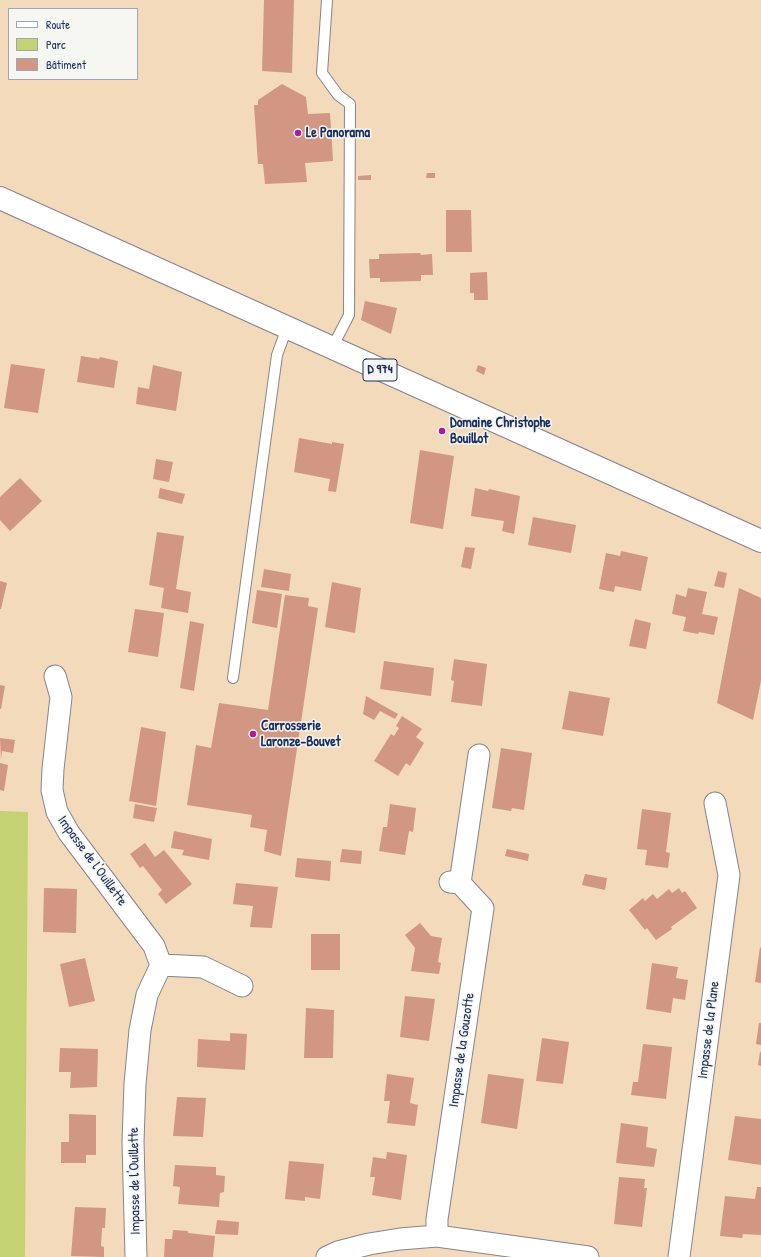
<!DOCTYPE html>
<meta charset="utf-8">
<style>
body{margin:0}
#map{position:relative;width:761px;height:1257px;overflow:hidden;background:#f2daba;font-family:"Patrick Hand",sans-serif}
canvas{display:block}
.legend{position:absolute;left:8px;top:8px;width:130px;height:72px;box-sizing:border-box;background:#f6f6f2;border:1px solid #9ea6b7;margin:0;padding:5px 7px;list-style:none;font-size:12px;color:#1b2f5e}
.legend li{display:flex;align-items:center;gap:8px;height:20px}
.legend b{width:20px;border:1px solid #9ea6b7}
</style>
<div id="map">
<canvas width="761" height="1257"></canvas>
<ul class="legend">
<li><b style="height:5px;background:#fff"></b>Route</li>
<li><b style="height:11px;background:#c5d273"></b>Parc</li>
<li><b style="height:11px;background:#d19783"></b>Bâtiment</li>
</ul>
</div>
<script>
const g = document.querySelector('canvas').getContext('2d');
g.lineJoin = 'round';
function fillPath(path, color) {
  g.fillStyle = color;
  g.fill(path, 'evenodd');
}
function poly(rows) {
  const path = new Path2D();
  for (const r of rows) {
    path.moveTo(r[0], r[1]);
    for (let i = 2; i < r.length; i += 2) path.lineTo(r[i], r[i + 1]);
  }
  return path;
}
function strokePath(path, color, width, dash) {
  g.strokeStyle = color;
  g.lineWidth = width;
  g.lineCap = dash ? 'butt' : 'round';
  g.setLineDash(dash || []);
  g.stroke(path);
}
function write(font, color, halo, rows, align = 'center') {
  g.font = font + ' "Patrick Hand",sans-serif';
  g.lineWidth = 3;
  g.setLineDash([]);
  g.textBaseline = 'middle';
  g.strokeStyle = halo;
  g.fillStyle = color;
  for (const [text, x, y, turn = 0] of rows) {
    g.save();
    g.translate(x, y);
    g.rotate((+turn || 0) * Math.PI / 180);
    g.textAlign = isNaN(turn) ? turn : align;
    if (halo) g.strokeText(text, 0, 0);
    g.fillText(text, 0, 0);
    g.restore();
  }
}
fillPath(poly([
 [0,811,28,812,25,1257,0,1257]
]), '#c5d273');
fillPath(poly([
 [264,0,294,0,292,73,262,71],
 [282,84,306,97,308,114,330,113,333,161,305,163,307,182,265,184,263,164,258,164,254,105,258,105,258,100],
 [427,173,435,173,435,178,426,178],
 [371,175,371,180,358,180,358,176],
 [446,210,471,210,472,252,446,252],
 [420,253,421,255,432,254,433,275,421,275,421,281,380,282,380,278,370,278,369,259,379,259,379,254],
 [487,272,488,300,474,300,474,293,470,293,470,273],
 [365,301,397,308,391,334,361,320],
 [81,356,99,359,100,357,118,361,114,388,77,382],
 [11,364,45,369,38,413,4,408],
 [153,365,182,372,176,411,136,404,138,387,149,389],
 [478,365,486,368,484,375,476,371],
 [299,438,332,444,332,442,344,444,336,492,328,491,330,479,294,472],
 [420,450,454,456,443,529,410,523],
 [156,459,173,462,169,482,153,479],
 [20,478,42,501,10,531,0,520,0,497],
 [160,488,185,494,182,504,158,498],
 [475,488,488,491,489,489,520,496,514,534,502,531,504,521,471,516],
 [533,517,576,525,571,553,528,545],
 [157,532,184,536,176,589,191,592,188,613,161,608,164,588,149,585],
 [465,547,475,548,471,569,461,567],
 [621,551,648,557,641,591,615,586,614,592,599,589,606,553,620,556],
 [264,569,291,574,289,591,261,587],
 [718,571,727,573,724,588,714,586],
 [0,581,7,583,1,609,0,609],
 [332,582,361,588,355,633,325,627],
 [688,588,707,592,702,614,718,617,714,635,699,632,698,634,683,631,686,617,672,614,676,594,686,597],
 [739,588,761,598,761,681,753,720,717,703],
 [257,590,282,594,277,628,252,623],
 [285,595,309,598,308,606,318,608,281,856,264,851,267,830,250,827,252,815,187,805,196,745,211,748,219,703,268,710],
 [135,609,164,613,158,657,128,652],
 [635,619,651,623,646,649,629,646],
 [190,621,204,624,194,691,180,688],
 [454,659,487,664,482,706,451,702,454,681,451,680],
 [384,661,434,668,431,696,380,689],
 [0,685,5,686,1,709,0,709],
 [569,691,610,698,603,736,562,729],
 [366,696,398,714,395,719,380,711,374,720,363,714],
 [402,716,422,729,416,737,424,743,410,766,406,763,398,776,374,761,391,734,394,736,399,728,396,726],
 [141,727,166,732,156,806,129,801],
 [0,738,15,740,13,753,2,751,1,760],
 [501,748,532,753,524,810,512,808,511,811,492,808],
 [0,763,8,765,4,791,0,790],
 [135,804,157,808,154,822,133,818],
 [390,804,416,808,413,832,409,831,405,855,379,851,383,827,387,827],
 [642,809,671,813,666,852,670,853,668,868,645,865,647,850,637,849],
 [174,831,212,839,209,860,182,855,184,850,171,848],
 [145,843,155,857,164,850,192,884,166,904,158,894,162,890,143,866,140,868,130,854],
 [342,849,362,851,361,864,340,862],
 [507,849,529,854,528,861,505,856],
 [297,858,331,861,330,881,295,877],
 [585,874,607,878,605,890,582,885],
 [236,883,278,887,272,928,250,927,253,906,233,904],
 [44,888,77,889,76,933,43,932],
 [679,888,682,893,685,891,697,908,671,927,672,929,656,940,647,928,645,930,629,910,643,898,645,901,653,894,657,899,669,889,672,893],
 [420,923,431,936,442,938,438,962,441,963,439,974,411,971,415,948,405,935],
 [311,934,340,934,340,970,311,970],
 [760,947,761,948,761,983,755,982],
 [85,958,95,1001,69,1007,60,964],
 [652,963,678,967,676,978,688,980,685,1000,673,998,671,1013,646,1009],
 [405,996,435,999,429,1041,400,1037],
 [306,1008,334,1010,333,1058,304,1058],
 [759,1023,761,1023,761,1045,756,1044],
 [230,1033,247,1034,245,1070,197,1067,198,1039,230,1041],
 [542,1038,569,1042,563,1084,536,1081],
 [643,1044,672,1047,666,1099,631,1095,633,1082,638,1082],
 [60,1048,98,1049,97,1087,70,1088,71,1072,59,1072],
 [760,1052,761,1052,761,1066,758,1065],
 [387,1074,414,1078,410,1103,418,1105,415,1126,387,1123,390,1101,384,1101],
 [488,1074,524,1079,517,1129,481,1123],
 [177,1097,206,1098,203,1137,173,1136],
 [69,1114,96,1115,96,1155,86,1155,86,1163,61,1163,61,1142,69,1142],
 [735,1116,761,1119,761,1165,728,1160],
 [621,1123,648,1127,646,1147,657,1149,654,1167,616,1163],
 [387,1152,407,1155,401,1200,372,1195,375,1177,370,1177,373,1157,386,1159],
 [289,1161,324,1164,320,1199,305,1197,305,1201,285,1199],
 [175,1165,216,1167,216,1175,225,1176,224,1192,220,1193,219,1207,178,1204,180,1187,173,1186],
 [619,1177,645,1179,644,1188,647,1188,642,1227,614,1224],
 [757,1187,761,1187,761,1235,743,1234,742,1238,720,1236,725,1196,755,1199],
 [75,1207,106,1208,105,1228,102,1228,101,1246,104,1247,104,1257,71,1256],
 [217,1220,239,1222,238,1235,215,1234],
 [173,1230,188,1231,188,1233,215,1236,213,1257,164,1257,165,1239,172,1239]
]), '#d19783');
const service = poly([
 [327,0,322,73,338,95,350,104,349,315,332,348],
 [233,678,277,355,287,328]
]);
const minor = poly([
 [55,676,61,697,53,769,52,790,57,812,69,833,154,946,161,965],
 [460,883,479,755],
 [437,1236,437,1219,483,908,460,883,450,882],
 [136,1257,133,1142,135,1084,140,1030,147,995,161,965,203,967,242,986],
 [327,1257,338,1252,369,1244,400,1239,437,1236,588,1257],
 [679,1257,729,875,715,803]
]);
const primary = poly([
 [0,198,761,541]
]);
strokePath(service, '#86848c', 12);
strokePath(minor, '#86848c', 23);
strokePath(primary, '#86848c', 24);
strokePath(service, '#fff', 10);
strokePath(minor, '#fff', 21);
strokePath(primary, '#fff', 22);
for (const [x, y, r, color] of [
 [298,133,4,"#b5179e"],
 [442,431,4,"#b5179e"],
 [253,734,4,"#b5179e"]
]) {
  const dot = new Path2D();
  dot.arc(x, y, r, 0, 2 * Math.PI);
  g.fillStyle = color;
  g.fill(dot);
  strokePath(dot, '#f6f6f2', 1.5);
}
for (const [x, y, w] of [
 [380,370,34]
]) {
  const box = new Path2D();
  box.roundRect(x - w / 2, y - 11, w, 22, 3);
  g.fillStyle = '#f6f6f2';
  g.fill(box);
  strokePath(box, '#1b2f5e', 1);
}
write('bold 13px', '#1b2f5e', null, [
 ["D 974",380,370]
]);
write('bold 14px', '#1b2f5e', '#f6f6f2', [
 ["Le Panorama",306,133],
 ["Domaine Christophe",450,423],
 ["Bouillot",450,439],
 ["Carrosserie",261,726],
 ["Laronze-Bouvet",261,742]
], 'left');
write('14px', '#1b2f5e', '#f6f6f2', [
 ["Impasse de l'Ouillette",92,861,54],
 ["Impasse de la Plane",709,1030,-83],
 ["Impasse de la Gouzotte",462,1050,-82],
 ["Impasse de l'Ouillette",135,1181,-91]
]);
</script>
